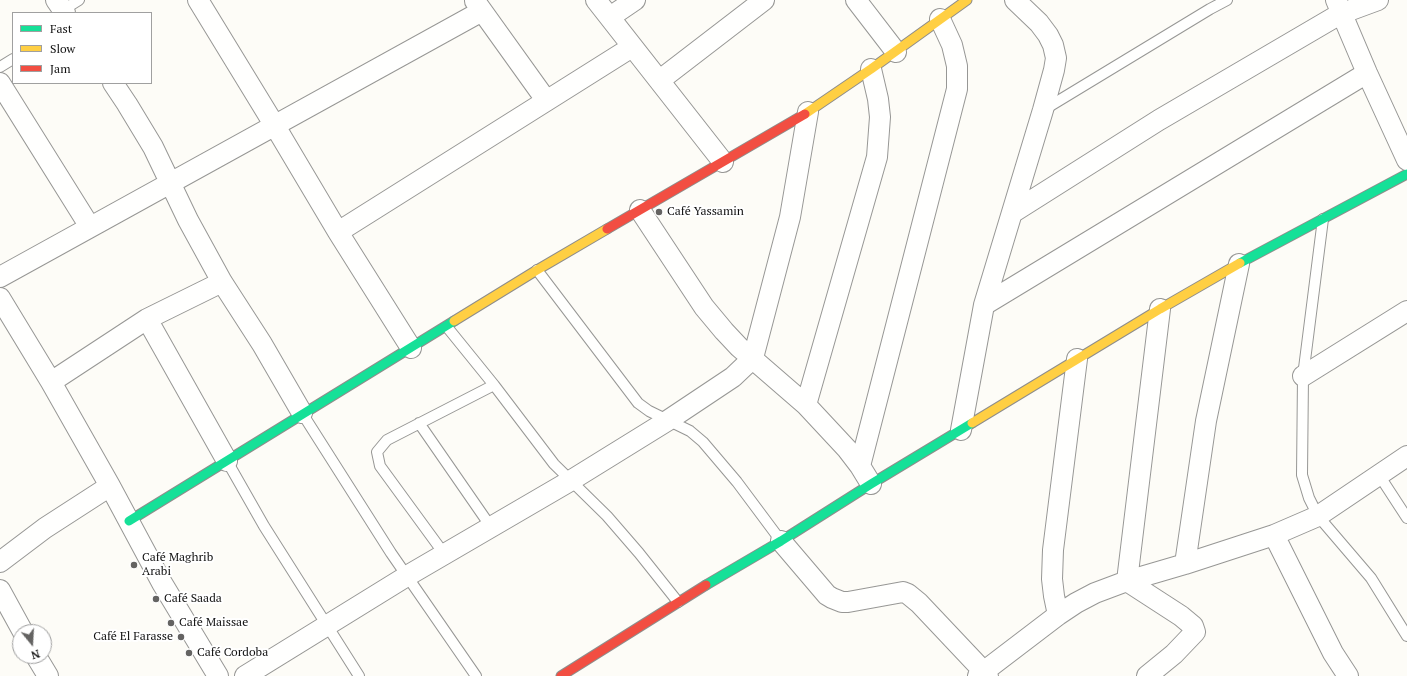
<!DOCTYPE html>
<meta charset="utf-8">
<style>
body{margin:0}
#map{position:relative;width:1407px;height:676px;overflow:hidden;background:#fdfcf7;font-family:"PT Serif",serif}
canvas{display:block}
.legend{position:absolute;left:12px;top:12px;width:140px;height:72px;box-sizing:border-box;background:#fff;border:1px solid #a0a0a0;margin:0;padding:5px 7px;list-style:none;font-size:12px;color:#111}
.legend li{display:flex;align-items:center;gap:8px;height:20px}
.legend b{width:20px;border:1px solid #a0a0a0}
.north{position:absolute;left:12px;top:624px;width:40px;height:40px;box-sizing:border-box;background:#fff;border:1px solid #a0a0a0;border-radius:50%;rotate:162deg;font-size:11px;font-weight:700;line-height:16px;text-align:center;color:#111}
.north::after{content:'';display:block;margin:auto;width:14px;height:18px;background:#646362;clip-path:polygon(50% 0,100% 100%,50% 72%,0 100%)}
</style>
<div id="map">
<canvas width="1407" height="676"></canvas>
<ul class="legend">
<li><b style="height:5px;background:#16e098"></b>Fast</li>
<li><b style="height:5px;background:#ffcf43"></b>Slow</li>
<li><b style="height:5px;background:#f24e42"></b>Jam</li>
</ul>
<div class="north">N</div>
</div>
<script>
const g = document.querySelector('canvas').getContext('2d');
g.lineJoin = 'round';
function poly(rows) {
  const path = new Path2D();
  for (const r of rows) {
    path.moveTo(r[0], r[1]);
    for (let i = 2; i < r.length; i += 2) path.lineTo(r[i], r[i + 1]);
  }
  return path;
}
function strokePath(path, color, width, dash) {
  g.strokeStyle = color;
  g.lineWidth = width;
  g.lineCap = dash ? 'butt' : 'round';
  g.setLineDash(dash || []);
  g.stroke(path);
}
function write(font, color, halo, rows, align = 'center') {
  g.font = font + ' "PT Serif",serif';
  g.lineWidth = 4;
  g.setLineDash([]);
  g.textBaseline = 'middle';
  g.strokeStyle = halo;
  g.fillStyle = color;
  for (const [text, x, y, turn = 0] of rows) {
    g.save();
    g.translate(x, y);
    g.rotate((+turn || 0) * Math.PI / 180);
    g.textAlign = isNaN(turn) ? turn : align;
    if (halo) g.strokeText(text, 0, 0);
    g.fillText(text, 0, 0);
    g.restore();
  }
}
const lane = poly([
 [63,10,79,0],
 [0,67,13,59],
 [1045,109,1210,9,1227,0],
 [1323,219,1303,376,1302,475,1309,498,1318,516,1371,578,1407,636],
 [537,270,638,403,649,411,690,431,703,442,737,482,781,541],
 [447,327,494,385,554,464,607,516,639,553,678,602],
 [302,413,391,553,476,676],
 [419,423,491,527],
 [227,461,264,526,359,676],
 [1379,475,1407,518],
 [445,555,380,466,377,452,387,440,494,385]
]);
const street = poly([
 [56,0,65,13],
 [198,0,275,126,338,232,411,348],
 [596,0,723,162],
 [856,0,896,52],
 [1336,0,1367,73,1407,160],
 [475,1,546,100],
 [610,17,635,0],
 [660,80,764,0],
 [0,83,90,227],
 [113,83,127,104,153,147,188,220,222,282,262,344,302,413],
 [640,210,704,307,724,331,739,347,806,405,847,449,860,466],
 [1012,213,1159,120,1340,14,1378,0],
 [338,232,632,47],
 [0,277,482,11],
 [0,298,51,382,110,486,162,583,218,676],
 [984,305,1367,73],
 [147,319,227,461],
 [1303,376,1407,311],
 [51,382,147,319,222,282],
 [806,405,877,157,880,117,878,99,871,69],
 [961,430,984,305,1043,110,1054,70,1056,58,1053,45,1048,35,1039,23,1015,0],
 [871,484,860,466,957,89,957,66,952,45,940,19],
 [1274,535,1333,653,1348,676],
 [781,541,827,595,832,598,842,602,848,602,903,592,908,594,919,603,988,676],
 [0,562,45,528,110,486],
 [1185,564,1206,421,1239,264],
 [0,590,23,632],
 [1058,615,1054,596,1052,579,1053,550,1077,359],
 [36,656,48,676],
 [245,676,407,576,570,481,667,421,733,377,753,358,790,217,808,112],
 [978,676,1058,615,1076,603,1095,593,1127,581,1185,564,1274,535,1318,516,1407,456],
 [1147,676,1174,654,1195,632,1193,626,1181,616,1127,581,1160,309]
]);
const fast = poly([
 [1240,263,1407,174],
 [129,521,454,321],
 [706,585,781,541,871,484,972,423]
]);
const slow = poly([
 [805,114,871,69,967,0],
 [454,321,537,270,607,229],
 [972,423,1160,309,1240,263]
]);
const jam = poly([
 [607,229,805,114],
 [561,676,706,585]
]);
strokePath(lane, '#979795', 12);
strokePath(street, '#979795', 22);
strokePath(fast, '#8e8d8b', 11);
strokePath(slow, '#8e8d8b', 11);
strokePath(jam, '#8e8d8b', 11);
strokePath(lane, '#fffffe', 10);
strokePath(street, '#fffffe', 20);
strokePath(fast, '#16e098', 9);
strokePath(slow, '#ffcf43', 9);
strokePath(jam, '#f24e42', 9);
for (const [x, y, r, color] of [
 [659,212,4,"#646362"],
 [134,565,4,"#646362"],
 [156,599,4,"#646362"],
 [171,623,4,"#646362"],
 [181,637,4,"#646362"],
 [189,653,4,"#646362"]
]) {
  const dot = new Path2D();
  dot.arc(x, y, r, 0, 2 * Math.PI);
  g.fillStyle = color;
  g.fill(dot);
  strokePath(dot, '#fff', 1.5);
}
write('12px', '#111', '#fff', [
 ["Café Yassamin",667,212],
 ["Café Maghrib",142,558],
 ["Arabi",142,572],
 ["Café Saada",164,599],
 ["Café Maissae",179,623],
 ["Café El Farasse",173,637,"right"],
 ["Café Cordoba",197,653]
], 'left');
</script>
